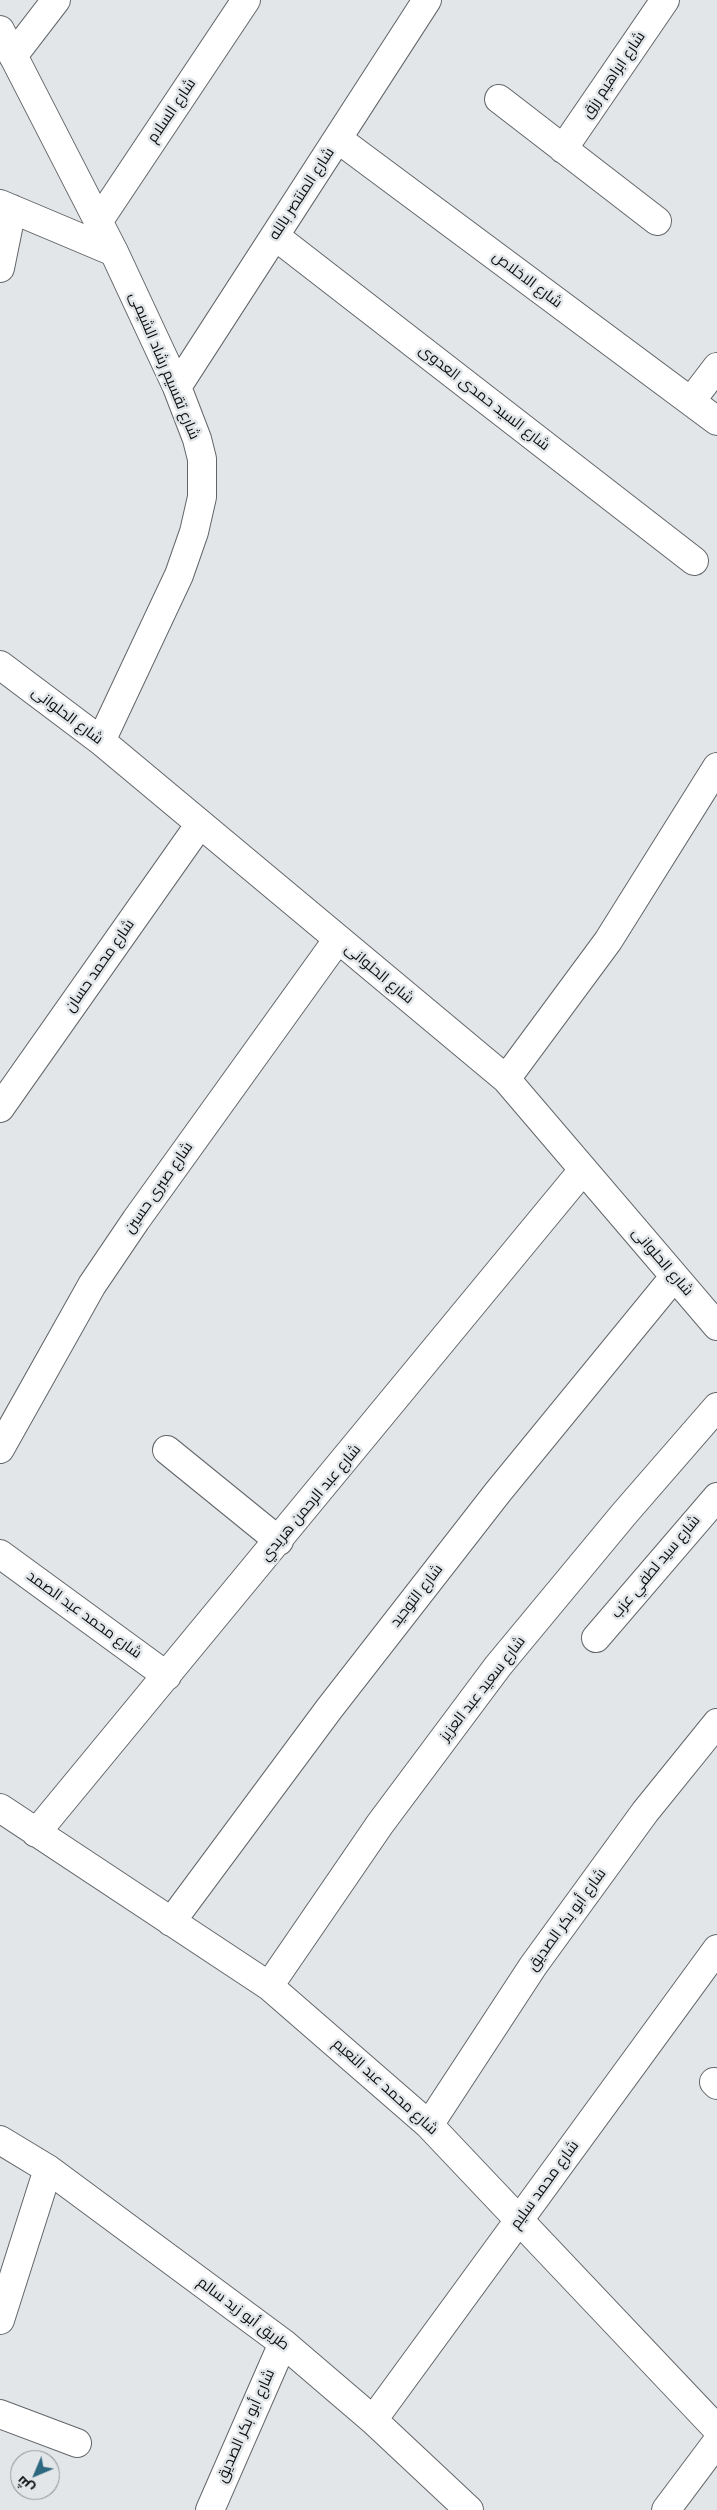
<!DOCTYPE html>
<meta charset="utf-8">
<style>
body{margin:0}
#map{position:relative;width:717px;height:2510px;overflow:hidden;background:#e2e6e9;font-family:"Space Grotesk",Cairo,sans-serif}
canvas{display:block}
.north{position:absolute;left:10px;top:2450px;width:50px;height:50px;box-sizing:border-box;background:#e2e6e9;border:1px solid #8c8f91;border-radius:50%;rotate:225deg;font-size:14px;font-weight:700;line-height:20px;text-align:center;color:#0b0c0d}
.north::after{content:'';display:block;margin:auto;width:18px;height:22px;background:#2e6780;clip-path:polygon(50% 0,100% 100%,50% 72%,0 100%)}
</style>
<div id="map">
<canvas width="717" height="2510"></canvas>
<div class="north">ش</div>
</div>
<script>
const g = document.querySelector('canvas').getContext('2d');
g.lineJoin = 'round';
function poly(rows) {
  const path = new Path2D();
  for (const r of rows) {
    path.moveTo(r[0], r[1]);
    for (let i = 2; i < r.length; i += 2) path.lineTo(r[i], r[i + 1]);
  }
  return path;
}
function strokePath(path, color, width, dash) {
  g.strokeStyle = color;
  g.lineWidth = width;
  g.lineCap = dash ? 'butt' : 'round';
  g.setLineDash(dash || []);
  g.stroke(path);
}
function write(font, color, halo, rows, align = 'center') {
  g.font = font + ' "Space Grotesk",Cairo,sans-serif';
  g.lineWidth = 5;
  g.setLineDash([]);
  g.textBaseline = 'middle';
  g.strokeStyle = halo;
  g.fillStyle = color;
  for (const [text, x, y, turn = 0] of rows) {
    g.save();
    g.translate(x, y);
    g.rotate((+turn || 0) * Math.PI / 180);
    g.textAlign = isNaN(turn) ? turn : align;
    if (halo) g.strokeText(text, 0, 0);
    g.fillText(text, 0, 0);
    g.restore();
  }
}
const street = poly([
 [0,30,114,252,177,387,197,439,202,459,202,497,194,532,179,575,101,741],
 [13,56,56,0],
 [499,99,657,221],
 [338,139,717,421],
 [563,149,665,0],
 [0,204,114,252],
 [98,222,246,0],
 [275,236,694,561],
 [0,268,12,209],
 [177,387,427,0],
 [691,401,717,367],
 [0,665,101,741,506,1079,717,1326],
 [506,1079,608,941,717,767],
 [0,1108,200,824],
 [0,1449,92,1285,136,1220,338,939],
 [167,1450,279,1541],
 [0,1554,167,1676],
 [596,1638,717,1497],
 [0,1808,269,1986,429,2125,717,2429],
 [36,1833,583,1170],
 [171,1922,329,1709,498,1492,674,1277],
 [269,1986,380,1824,498,1666,624,1514,717,1407],
 [714,2082,717,2085],
 [429,2125,533,1966,645,1812,717,1723],
 [0,2140,48,2169,283,2343,373,2420,469,2510],
 [0,2320,48,2169],
 [0,2414,77,2443],
 [373,2420,717,1949],
 [210,2510,283,2343],
 [666,2510,717,2442]
]);
strokePath(street, '#636669', 30);
strokePath(street, '#fff', 28);
write('15px', '#0b0c0d', '#e2e6e9', [
 ["شارع ابراهيم رزق",614,75,-56],
 ["شارع السلام",172,111,-56],
 ["شارع المنتصر بالله",302,194,-57],
 ["شارع الاخلاص",527,280,37],
 ["شارع تقسيم رشاد الشيمى",164,366,67],
 ["شارع السيد حمدى العدوى",484,398,38],
 ["شارع الحلوانى",67,716,37],
 ["شارع محمد حسان",100,966,-55],
 ["شارع الحلوانى",379,974,40],
 ["شارع صبرى حسين",159,1188,-55],
 ["شارع الحلوانى",662,1262,49],
 ["شارع عبد الرحمن هريدي",311,1503,-50],
 ["شارع سيد لطفي عزب",656,1567,-50],
 ["شارع التوحيد",417,1596,-52],
 ["شارع محمد عبد الصمد",84,1615,36],
 ["شارع سعيد عبد العزيز",483,1689,-52],
 ["شارع أبو بكر الصديق",567,1920,-54],
 ["شارع محمد عبد النعيم",385,2087,42],
 ["شارع محمد سليم",545,2185,-54],
 ["طريق أبو زيد سالم",243,2314,37],
 ["شارع أبو بكر الصديق",246,2426,-66]
]);
</script>
